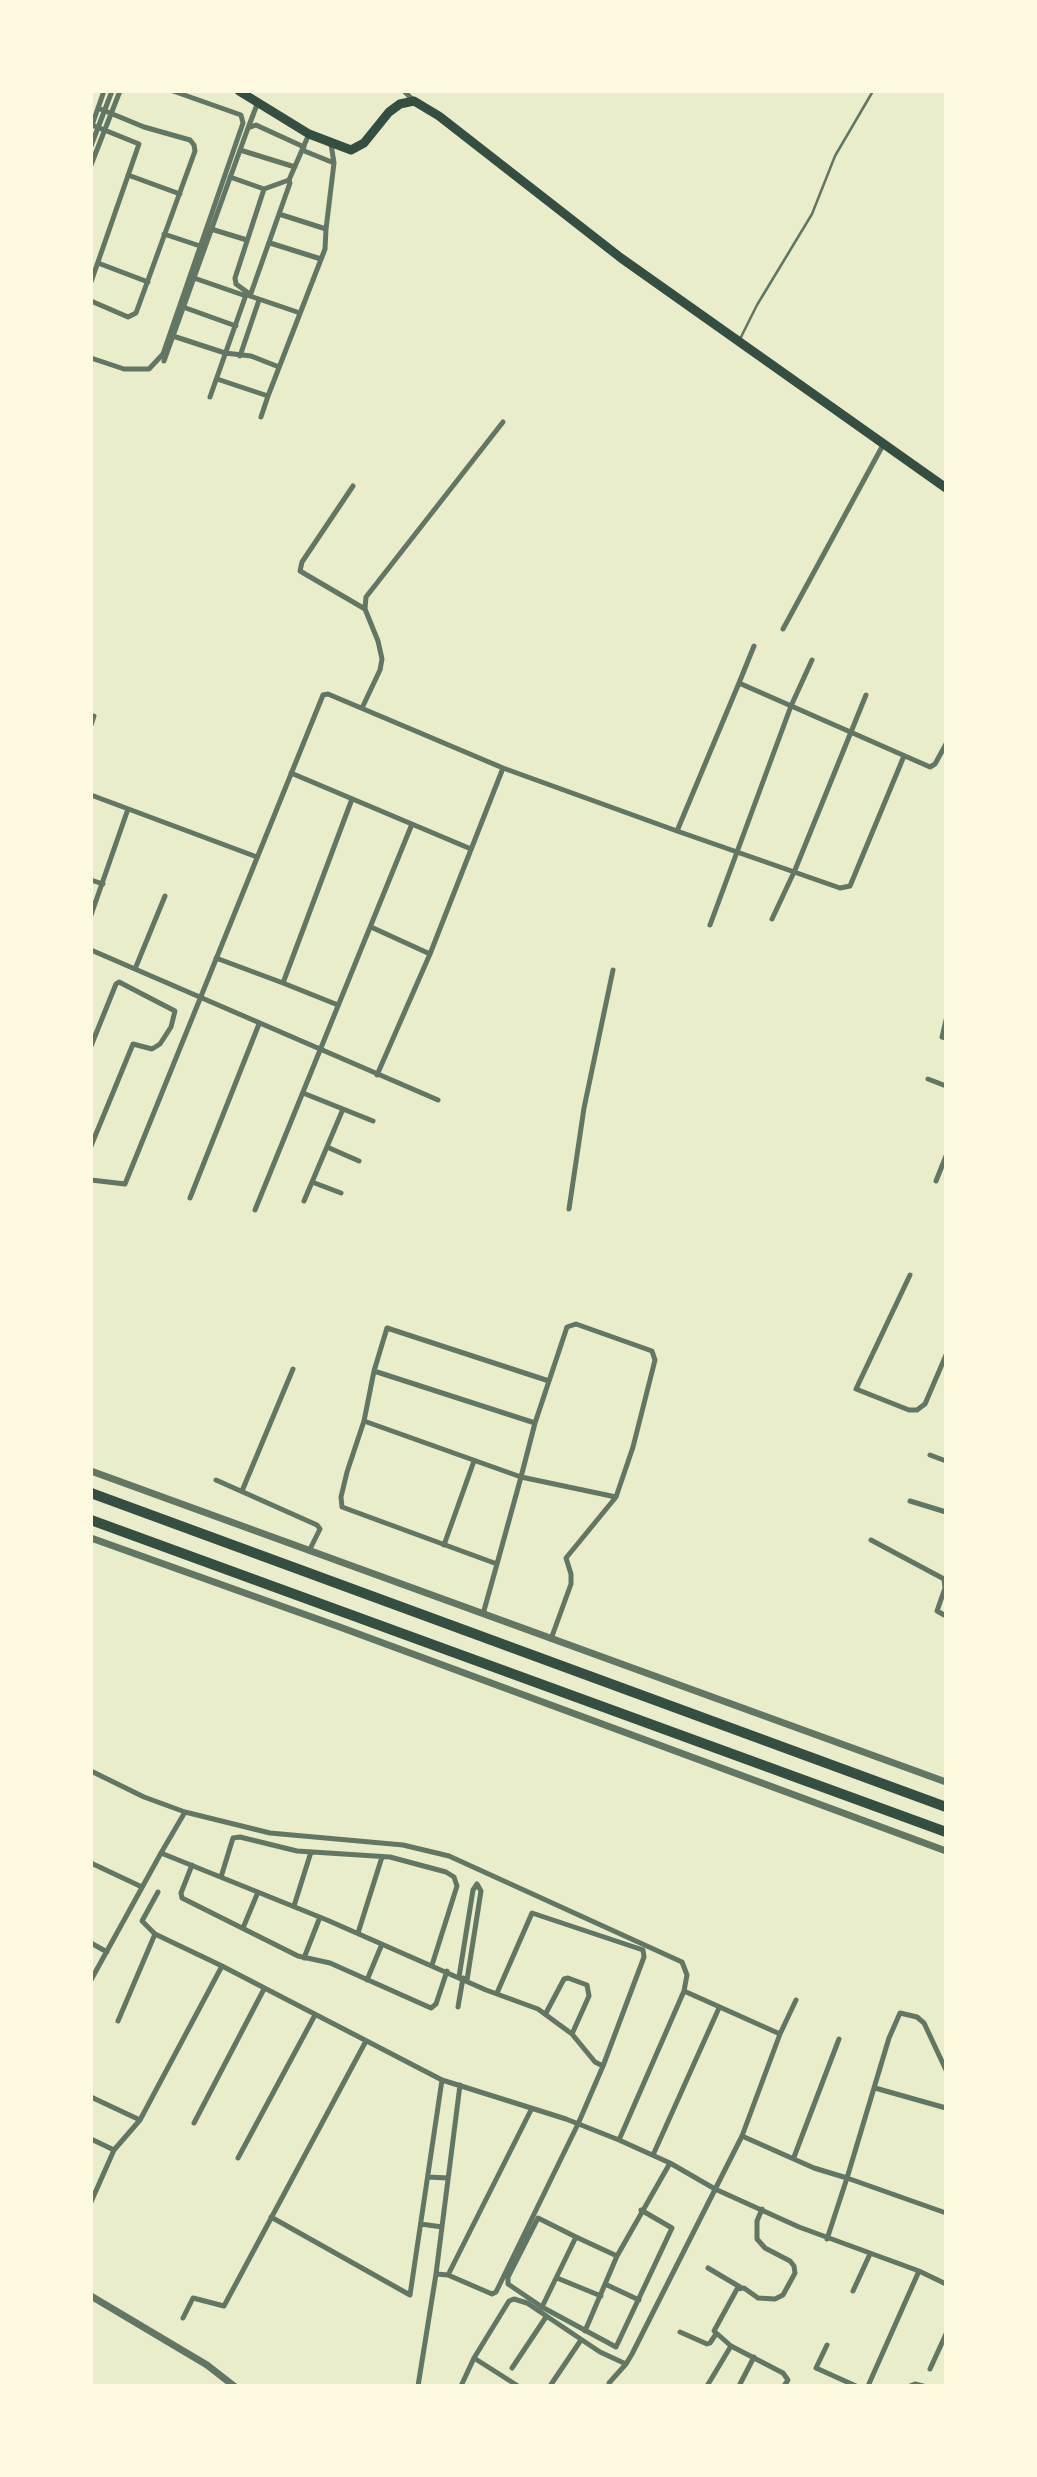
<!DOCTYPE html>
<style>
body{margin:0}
#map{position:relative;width:1037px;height:2477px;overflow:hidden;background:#e9edc9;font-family:Poppins,sans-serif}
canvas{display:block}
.frame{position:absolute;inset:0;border:93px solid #fefae0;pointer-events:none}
</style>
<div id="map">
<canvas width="1037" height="2477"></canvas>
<div class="frame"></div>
</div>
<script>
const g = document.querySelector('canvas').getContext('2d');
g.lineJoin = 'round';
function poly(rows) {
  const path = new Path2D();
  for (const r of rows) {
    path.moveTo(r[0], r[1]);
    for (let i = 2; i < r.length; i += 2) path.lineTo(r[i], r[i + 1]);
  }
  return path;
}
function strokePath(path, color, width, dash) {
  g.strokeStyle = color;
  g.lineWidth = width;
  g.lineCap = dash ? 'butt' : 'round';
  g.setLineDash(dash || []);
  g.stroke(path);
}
strokePath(poly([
 [740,339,757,305,812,214,835,156,873,91]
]), '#617663', 2.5);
strokePath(poly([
 [404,91,414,101],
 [91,128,104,91],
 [248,128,258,102],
 [91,146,112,91],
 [240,150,295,167],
 [302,150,334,163],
 [91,165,120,91],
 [128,175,180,194],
 [230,177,264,189],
 [289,180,290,183,250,296,300,313],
 [279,214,326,229,334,163,331,144],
 [211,229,247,240],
 [164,234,200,246],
 [270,243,321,259],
 [98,263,148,282],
 [194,278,246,296],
 [91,282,139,144,92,125],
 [91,301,128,317,136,313,195,151,194,145,190,140,144,127,98,108],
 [183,307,236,326],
 [173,336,225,353,251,356,279,367],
 [240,356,259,300],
 [91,358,124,369,149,369,163,354,243,123,241,115,173,91],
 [164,361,248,128,256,125,304,147],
 [217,379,268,396,325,249,326,229],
 [210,397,247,292,236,284,235,278,264,189,289,180,309,134],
 [261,417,268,396],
 [353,486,302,562,300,571,365,609],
 [783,629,883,445],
 [739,683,754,646],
 [362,708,380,670,382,659,378,641,365,609,366,597,503,422],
 [91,725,94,716],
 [904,756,850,886,840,888,677,831,739,683,930,767,935,764,946,744],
 [291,773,471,849],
 [91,795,257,857],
 [91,880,103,884],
 [91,915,128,809],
 [772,919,795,870,866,695],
 [710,925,791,706,812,660],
 [371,927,430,954,377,1075],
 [91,950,438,1100],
 [430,954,503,768],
 [216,958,283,983],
 [135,969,165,896],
 [338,1005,283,983,352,799],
 [946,1020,942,1037,946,1038],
 [91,1046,116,984,119,982,175,1011,171,1027,160,1044,152,1049,133,1044,91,1146],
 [928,1079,946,1086],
 [303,1093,373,1121],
 [327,1147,359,1161],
 [91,1180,125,1184,323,695,328,694,503,768,677,831],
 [936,1181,946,1156],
 [312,1182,341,1193],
 [190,1198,259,1024],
 [304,1201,343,1109],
 [569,1209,584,1108,613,970],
 [255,1210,412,824],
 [910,1275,856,1389,909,1410,917,1410,925,1404,946,1355],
 [374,1371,535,1423],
 [364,1421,521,1477,616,1497,633,1447,655,1360,652,1351,576,1324,567,1327,535,1423,521,1477,497,1564,483,1614],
 [930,1455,946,1461],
 [216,1480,317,1525,320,1529,309,1551],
 [242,1491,293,1369],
 [910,1501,946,1512],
 [871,1540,944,1579,945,1588,937,1611,946,1616],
 [444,1545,474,1461],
 [497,1564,342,1507,341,1497,347,1472,364,1421,374,1371,387,1328,549,1381],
 [551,1639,571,1584,571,1574,566,1558,616,1497],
 [91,1771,144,1797,185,1812,270,1833,403,1845,449,1856,682,1962,687,1975,684,1991,619,2140,670,2163,715,2189,799,2227,919,2271,946,2284],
 [185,1812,161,1853,327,1920,486,1990,538,2009,572,2034,595,2062,603,2066,578,2124,496,2292,492,2294,448,2275,532,2108],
 [91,1863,142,1887],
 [192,1865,181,1893,182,1898,298,1956,330,1963,431,2008,436,2004,447,1971],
 [221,1877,233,1838,240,1837,297,1851,390,1857,446,1872,454,1877,457,1886,432,1965],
 [158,1892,142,1921,155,1934,222,1966,442,2080,566,2119,619,2140],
 [294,1906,311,1852],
 [243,1928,258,1892],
 [358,1933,382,1857],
 [91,1943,107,1952],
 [304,1958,320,1917],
 [459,1977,473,1890,477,1884,481,1891,467,1980],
 [91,1980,161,1853],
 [367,1980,382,1944],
 [497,1993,532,1913,643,1950,644,1957,603,2066],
 [458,2007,463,1978],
 [546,2013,564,1979,568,1978,587,1985,589,1996,572,2034],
 [118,2021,155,1934],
 [780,2034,796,2000],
 [875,2088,946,2108],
 [91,2097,140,2120,222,1966],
 [194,2123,264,1989],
 [742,2136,814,2168,847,2178,889,2038,900,2013,917,2017,924,2023,946,2070],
 [91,2139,114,2150],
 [653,2155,719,2008],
 [794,2157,839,2039],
 [238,2158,315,2015],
 [428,2177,448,2178],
 [91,2202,114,2150,140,2120],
 [762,2209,757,2221,757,2239,765,2248,790,2261,794,2266,795,2273,783,2295,775,2299,758,2298,744,2288,737,2289,714,2331,731,2346,783,2373,788,2380,784,2386],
 [271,2217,410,2295,442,2080],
 [421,2224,442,2227],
 [576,2237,538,2218,508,2277,508,2284,542,2307,616,2347,672,2228,641,2210],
 [827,2239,847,2178,946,2213],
 [708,2268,740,2287],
 [436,2274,460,2085],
 [557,2278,601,2296],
 [605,2284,639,2300],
 [853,2291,870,2254],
 [542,2307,576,2237,617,2256],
 [183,2318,193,2298,224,2306,366,2041],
 [585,2331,617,2256,670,2163],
 [680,2332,707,2344,710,2343,716,2334],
 [827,2345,816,2368,856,2386],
 [474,2358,518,2386],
 [512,2368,546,2317],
 [930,2369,946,2334],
 [609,2383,626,2364],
 [418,2386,436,2274,448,2275],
 [461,2386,474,2358,509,2301,514,2299,527,2303,600,2352,626,2364,632,2354,742,2136,780,2034,684,1991],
 [550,2386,581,2340],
 [707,2386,731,2346],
 [739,2386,754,2357],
 [868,2386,919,2271],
 [910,2386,915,2384,923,2386]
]), '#617663', 5);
strokePath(poly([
 [91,1471,946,1782],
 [91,1538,337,1626,946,1851],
 [91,2296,207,2365,234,2386]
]), '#617663', 7);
strokePath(poly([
 [239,91,309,134,351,150,364,143,389,112,400,104,414,101,439,116,621,258,946,488]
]), '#344e41', 9);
strokePath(poly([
 [91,1493,946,1807],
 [91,1520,946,1832]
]), '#344e41', 10);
</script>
